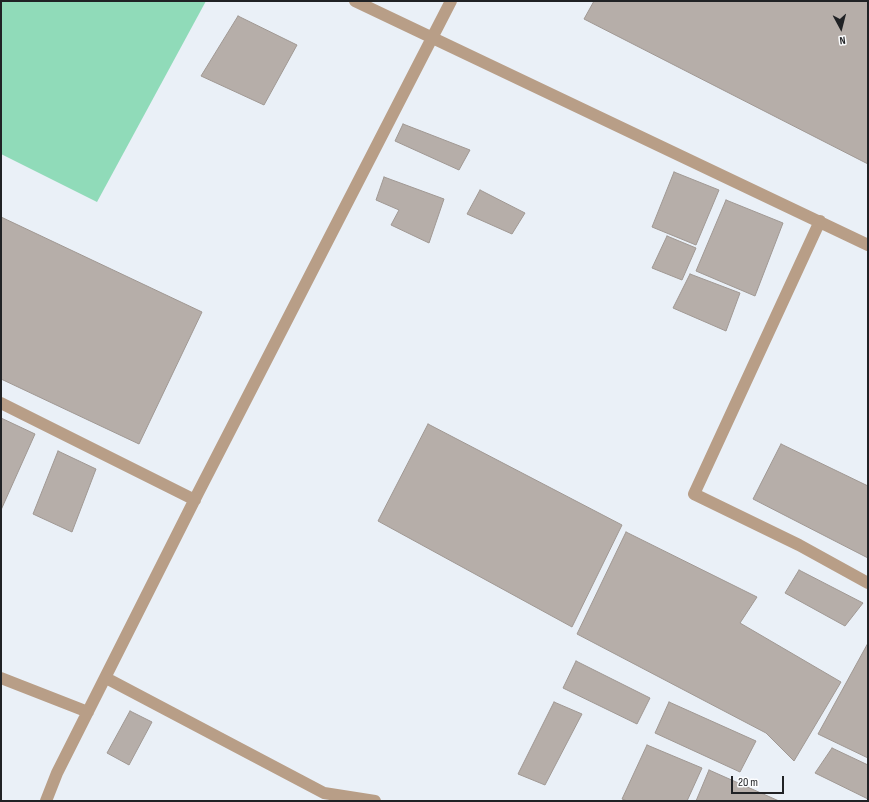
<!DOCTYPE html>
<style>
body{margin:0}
#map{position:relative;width:869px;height:802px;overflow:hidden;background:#eaf0f7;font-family:"Sofia Sans Condensed",sans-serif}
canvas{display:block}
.frame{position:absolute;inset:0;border:2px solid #202225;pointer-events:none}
.north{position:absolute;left:821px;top:8px;width:40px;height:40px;-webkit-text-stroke:3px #fcfdfe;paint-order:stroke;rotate:173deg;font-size:11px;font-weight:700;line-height:16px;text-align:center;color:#202225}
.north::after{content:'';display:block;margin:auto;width:14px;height:18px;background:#202225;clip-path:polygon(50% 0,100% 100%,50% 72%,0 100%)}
.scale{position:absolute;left:731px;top:776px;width:53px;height:18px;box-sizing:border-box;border:2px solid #202225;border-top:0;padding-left:5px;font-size:12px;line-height:14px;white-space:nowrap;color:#202225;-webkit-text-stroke:3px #fcfdfe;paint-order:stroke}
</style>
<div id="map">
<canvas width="869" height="802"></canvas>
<div class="frame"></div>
<div class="north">N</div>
<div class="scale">20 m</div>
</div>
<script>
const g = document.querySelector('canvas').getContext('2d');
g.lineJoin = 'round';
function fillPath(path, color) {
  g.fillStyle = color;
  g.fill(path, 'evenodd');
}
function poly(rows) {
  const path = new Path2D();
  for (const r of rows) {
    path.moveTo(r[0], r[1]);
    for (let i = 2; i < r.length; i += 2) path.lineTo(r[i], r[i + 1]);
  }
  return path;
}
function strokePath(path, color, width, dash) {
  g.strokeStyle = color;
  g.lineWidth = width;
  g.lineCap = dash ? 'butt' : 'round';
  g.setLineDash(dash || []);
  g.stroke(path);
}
fillPath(poly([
 [1,1,206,1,97,202,1,154]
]), '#90dbb9');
const building = poly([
 [594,1,868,1,868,164,584,19,594,1],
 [238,16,297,45,264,105,201,76,238,16],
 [403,124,470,150,459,170,395,141,403,124],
 [674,172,719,190,696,245,652,227,674,172],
 [384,177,444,199,429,243,391,225,399,210,376,200,384,177],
 [480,190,525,213,512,234,467,214,480,190],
 [726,200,783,223,755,296,696,271,726,200],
 [1,217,202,312,139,444,1,379,1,217],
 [667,236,696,248,682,280,652,268,667,236],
 [690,274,740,293,726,331,673,308,690,274],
 [1,418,35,434,1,510,1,418],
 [428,424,622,525,572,627,378,521,428,424],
 [781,444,868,486,868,558,753,499,781,444],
 [58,451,96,469,72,532,33,514,58,451],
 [626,532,757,597,740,623,841,682,794,761,766,733,577,634,626,532],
 [799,570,863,603,845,626,785,593,799,570],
 [868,643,868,758,818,734,868,643],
 [576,661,650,698,637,724,563,688,576,661],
 [554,702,582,714,545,785,518,774,554,702],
 [669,702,756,741,740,772,655,733,669,702],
 [130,711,152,722,129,765,107,753,130,711],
 [647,745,702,768,687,801,627,801,622,799,647,745],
 [832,748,868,765,868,799,815,773,832,748],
 [709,770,779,801,696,801,709,770]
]);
fillPath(building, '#b6aea9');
strokePath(building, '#a09893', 1);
strokePath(poly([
 [355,1,868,245],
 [820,221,694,494,799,545,868,583],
 [1,403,195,500],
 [1,678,88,712],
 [106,678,324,793,375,801],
 [46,801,57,773,198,493,451,1]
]), '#b89e87', 12);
</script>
